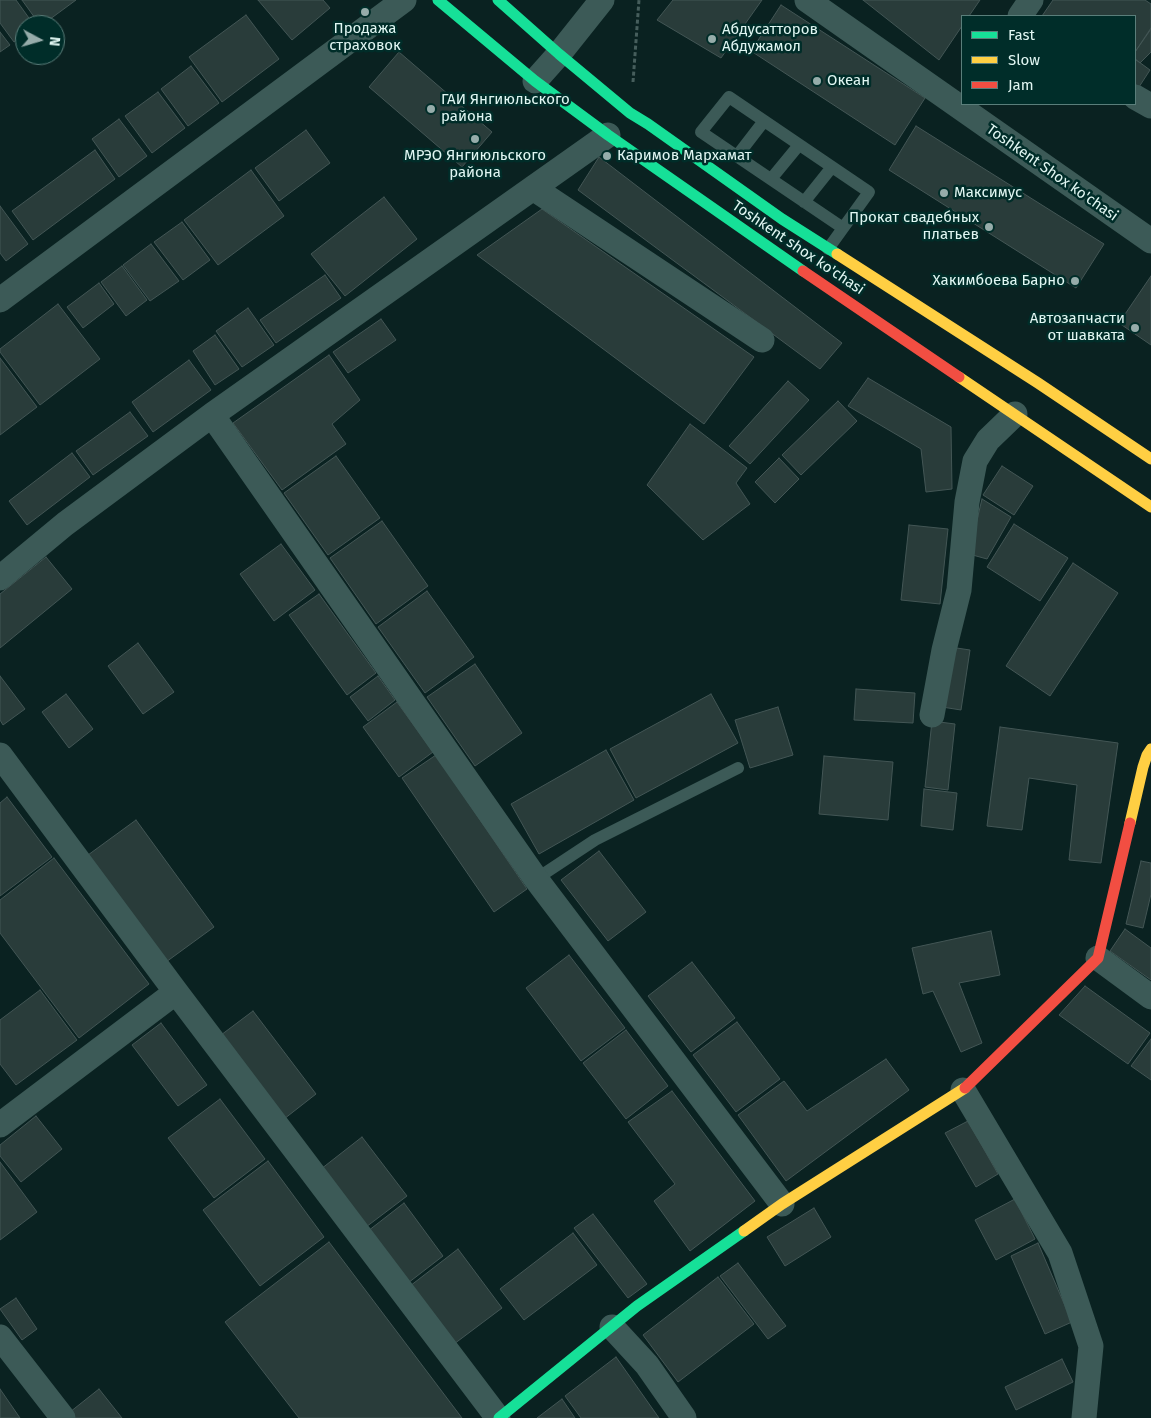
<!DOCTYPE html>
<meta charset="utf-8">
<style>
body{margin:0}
#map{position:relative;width:1151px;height:1418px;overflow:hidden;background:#0a2221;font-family:"Fira Sans",sans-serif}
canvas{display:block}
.legend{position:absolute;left:961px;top:15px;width:175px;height:90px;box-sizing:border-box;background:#002d29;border:1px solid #5a7e7a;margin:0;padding:6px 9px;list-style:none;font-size:15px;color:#e1f7f3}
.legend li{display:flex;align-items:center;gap:10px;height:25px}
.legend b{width:25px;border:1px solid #5a7e7a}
.north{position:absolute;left:15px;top:15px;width:50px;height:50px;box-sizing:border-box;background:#002d29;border:1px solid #5a7e7a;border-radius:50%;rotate:96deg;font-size:14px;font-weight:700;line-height:20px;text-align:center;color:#e1f7f3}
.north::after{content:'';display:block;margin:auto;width:18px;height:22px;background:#96acaa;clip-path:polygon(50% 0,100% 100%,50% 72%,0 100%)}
</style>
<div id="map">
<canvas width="1151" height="1418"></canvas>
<ul class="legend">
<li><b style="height:6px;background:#16e098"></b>Fast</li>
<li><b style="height:6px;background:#ffcf43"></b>Slow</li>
<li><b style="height:6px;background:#f24e42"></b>Jam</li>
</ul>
<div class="north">N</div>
</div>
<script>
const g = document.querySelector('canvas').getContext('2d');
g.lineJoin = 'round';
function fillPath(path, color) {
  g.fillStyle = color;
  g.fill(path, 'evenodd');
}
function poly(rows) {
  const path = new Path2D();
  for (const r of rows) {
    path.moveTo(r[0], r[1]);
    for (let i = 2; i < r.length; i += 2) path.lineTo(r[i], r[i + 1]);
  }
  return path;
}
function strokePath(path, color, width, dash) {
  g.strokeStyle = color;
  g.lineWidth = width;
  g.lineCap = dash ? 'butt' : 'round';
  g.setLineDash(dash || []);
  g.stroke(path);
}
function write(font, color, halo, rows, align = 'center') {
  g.font = font + ' "Fira Sans",sans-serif';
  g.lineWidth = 5;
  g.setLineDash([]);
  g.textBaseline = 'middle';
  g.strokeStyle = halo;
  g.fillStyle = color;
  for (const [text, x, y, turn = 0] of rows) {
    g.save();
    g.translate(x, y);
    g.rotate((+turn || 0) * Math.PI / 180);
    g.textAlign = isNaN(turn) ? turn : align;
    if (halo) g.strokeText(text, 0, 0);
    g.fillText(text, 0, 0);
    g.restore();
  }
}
const building = poly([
 [0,0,16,0,34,25,25,25,25,34,14,42,0,23,0,0],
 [22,0,76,0,42,25,40,25,22,0],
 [258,0,323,0,330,8,292,40,258,0],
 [673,0,762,0,721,58,657,20,673,0],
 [863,0,980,0,969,16,962,16,962,26,939,60,863,0],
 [1053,0,1145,0,1151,4,1151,29,1135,52,1135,16,1042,16,1053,0],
 [781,5,925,98,895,145,751,51,781,5],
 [246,15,279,59,222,102,189,57,246,15],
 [1151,28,1151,52,1140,63,1135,59,1135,52,1151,28],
 [0,32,10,45,0,52,0,32],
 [399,52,492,132,462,167,369,87,399,52],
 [1135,59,1150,70,1139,87,1135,84,1135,59],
 [191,66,219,103,188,126,161,89,191,66],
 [158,92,185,128,152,153,125,116,158,92],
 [119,119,147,156,119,177,92,139,119,119],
 [916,126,1104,244,1076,288,889,170,916,126],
 [306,130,330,163,279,201,255,168,306,130],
 [95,150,115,179,33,240,12,211,95,150],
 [599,157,842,343,820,369,578,190,599,157],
 [251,170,284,216,218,265,184,220,251,170],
 [384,197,417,239,345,296,311,254,384,197],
 [0,206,28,244,6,261,0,253,0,206],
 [542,209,754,357,704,424,477,255,542,209],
 [182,222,210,260,183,280,154,242,182,222],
 [151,244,179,281,150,301,123,265,151,244],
 [122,266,147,300,126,316,101,282,122,266],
 [325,275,341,298,276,343,260,320,325,275],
 [1151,276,1151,345,1119,323,1151,276],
 [99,283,114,304,83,328,67,307,99,283],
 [58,304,100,359,40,405,0,352,0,349,58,304],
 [248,308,274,345,242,367,216,331,248,308],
 [381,319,396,340,348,373,333,352,381,319],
 [215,335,239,369,215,385,193,351,215,335],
 [329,355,360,400,332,424,346,444,282,490,233,423,329,355],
 [0,358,37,407,0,435,0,358],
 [189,360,211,390,153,432,132,402,189,360],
 [868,378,951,427,952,489,926,492,921,449,848,406,868,378],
 [788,381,809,400,750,464,729,446,788,381],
 [838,401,857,421,801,475,782,455,838,401],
 [130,412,148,436,93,475,76,451,130,412],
 [690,424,747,468,736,483,750,504,703,540,647,485,690,424],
 [72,453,90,477,27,525,9,501,72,453],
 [336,456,380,518,328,555,284,493,336,456],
 [779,458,799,479,775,503,755,482,779,458],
 [1002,466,1033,486,1014,515,983,495,1002,466],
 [982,499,1011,517,987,559,969,554,982,499],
 [382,521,428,586,376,624,330,558,382,521],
 [1014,524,1068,558,1040,601,987,567,1014,524],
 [909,525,948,529,940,604,901,600,909,525],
 [281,544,315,590,274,621,240,574,281,544],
 [46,557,72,589,0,648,0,594,46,557],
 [1073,563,1118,593,1050,696,1006,666,1073,563],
 [427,591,474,657,425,693,378,627,427,591],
 [319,594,376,673,347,695,289,615,319,594],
 [138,643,174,692,143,714,108,666,138,643],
 [950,647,970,650,961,710,942,707,950,647],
 [475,664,522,733,475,766,427,697,475,664],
 [0,676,25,709,3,725,0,720,0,676],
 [378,676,395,700,368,721,350,697,378,676],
 [856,689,915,693,913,723,854,720,856,689],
 [66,694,93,729,69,748,42,712,66,694],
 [711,694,738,743,636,798,610,749,711,694],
 [397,702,433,752,399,777,363,727,397,702],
 [778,707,793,755,750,768,735,720,778,707],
 [932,721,955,724,948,790,925,787,932,721],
 [1000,727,1118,743,1101,863,1069,860,1077,785,1029,778,1022,830,987,826,1000,727],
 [606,750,634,800,539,854,511,804,606,750],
 [436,755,527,889,494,912,402,778,436,755],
 [824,756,893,762,888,820,819,814,824,756],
 [924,789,957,793,953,830,921,826,924,789],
 [7,797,52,857,0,896,0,803,7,797],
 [136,820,214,927,166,962,88,855,136,820],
 [599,851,646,912,608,941,561,880,599,851],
 [54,858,149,984,79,1038,0,933,0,900,54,858],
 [1141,861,1151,863,1151,894,1143,928,1126,924,1141,861],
 [1125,929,1151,948,1151,980,1110,951,1125,929],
 [991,931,1000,975,959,983,982,1043,961,1052,933,991,923,994,912,948,991,931],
 [569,955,625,1028,581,1061,526,988,569,955],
 [692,962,735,1018,691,1052,648,996,692,962],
 [1085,986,1150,1033,1128,1064,1059,1015,1085,986],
 [40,990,77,1040,16,1085,0,1064,0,1020,40,990],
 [253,1011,316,1094,284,1119,221,1035,253,1011],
 [737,1022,780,1079,736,1112,693,1055,737,1022],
 [161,1023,207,1085,178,1106,132,1045,161,1023],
 [626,1030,668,1086,626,1119,583,1063,626,1030],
 [1151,1039,1151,1080,1131,1066,1151,1039],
 [886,1059,909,1090,786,1181,738,1115,784,1081,807,1111,886,1059],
 [672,1091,755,1201,690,1251,654,1201,675,1184,628,1122,672,1091],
 [220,1099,265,1159,214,1198,168,1138,220,1099],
 [36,1116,62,1149,21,1182,0,1156,0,1145,36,1116],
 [968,1121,998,1174,976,1187,945,1133,968,1121],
 [362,1137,407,1196,366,1227,321,1169,362,1137],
 [268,1161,324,1237,260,1286,203,1210,268,1161],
 [0,1162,37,1212,0,1240,0,1162],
 [1015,1199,1035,1239,996,1260,975,1220,1015,1199],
 [404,1203,443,1256,408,1283,368,1231,404,1203],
 [814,1208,831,1237,785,1266,767,1237,814,1208],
 [593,1214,647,1284,628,1298,574,1228,593,1214],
 [573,1233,597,1265,524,1320,500,1289,573,1233],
 [329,1242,462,1418,299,1418,225,1322,329,1242],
 [1038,1243,1072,1322,1045,1334,1011,1256,1038,1243],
 [458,1249,502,1308,454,1344,410,1286,458,1249],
 [738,1263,786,1326,768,1339,720,1276,738,1263],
 [718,1277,754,1324,678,1382,643,1335,718,1277],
 [16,1298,37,1329,22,1340,0,1309,16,1298],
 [616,1357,659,1418,581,1418,565,1396,616,1357],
 [1062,1359,1073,1382,1016,1410,1005,1387,1062,1359],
 [0,1389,20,1418,0,1418,0,1389],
 [99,1389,122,1418,74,1418,70,1412,99,1389],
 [562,1399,575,1418,537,1418,562,1399]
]);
fillPath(building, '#293c3a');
strokePath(building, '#435655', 1);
strokePath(poly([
 [633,82,639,0]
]), '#465e5c', 3, [4, 2.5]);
strokePath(poly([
 [737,156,764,121],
 [771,179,799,145],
 [804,202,832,167],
 [828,249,869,192,729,97,701,132,843,228],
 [536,879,595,840,738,768]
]), '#3c5a57', 12);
strokePath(poly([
 [807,0,1151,241],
 [1020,16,1031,0],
 [535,81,559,54,602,0],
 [1135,97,1151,106],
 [533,188,762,340],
 [0,300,404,0],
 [212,415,536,879,782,1204],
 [0,578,65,524,212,415,608,135],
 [932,715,944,650,959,590,967,502,975,461,988,440,1015,414],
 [0,755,176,992,498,1418],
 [1098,958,1151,997],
 [963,1090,1060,1253,1091,1346,1084,1418],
 [0,1125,176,992],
 [612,1327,647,1365,684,1418],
 [0,1337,63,1418]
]), '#3c5a57', 25);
strokePath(poly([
 [438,0,535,81,608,135,803,271],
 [498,0,559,54,630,113,648,124,782,219,837,254],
 [499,1418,637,1306,744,1231]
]), '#16e098', 11);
strokePath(poly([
 [837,254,1038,383,1151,459],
 [959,377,1151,507],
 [1130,823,1143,767,1147,755,1151,749],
 [744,1231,782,1204,965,1088]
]), '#ffcf43', 11);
strokePath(poly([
 [803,271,959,377],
 [965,1088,1098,958,1130,823]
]), '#f24e42', 11);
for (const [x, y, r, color] of [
 [365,12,5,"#96acaa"],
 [712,39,5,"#96acaa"],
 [817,81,5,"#96acaa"],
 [431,109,5,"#96acaa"],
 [475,139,5,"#96acaa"],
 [607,156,5,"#96acaa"],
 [944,193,5,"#96acaa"],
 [989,227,5,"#96acaa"],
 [1075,281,5,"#96acaa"],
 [1135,328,5,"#96acaa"]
]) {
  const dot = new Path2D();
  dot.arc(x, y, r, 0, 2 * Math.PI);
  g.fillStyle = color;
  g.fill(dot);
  strokePath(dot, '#002d29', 2);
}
write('15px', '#e1f7f3', '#002d29', [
 ["Продажа",365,29,"center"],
 ["страховок",365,46,"center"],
 ["Абдусатторов",722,30],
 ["Абдужамол",722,47],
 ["Океан",827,81],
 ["ГАИ Янгиюльского",441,100],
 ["района",441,117],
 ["МРЭО Янгиюльского",475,156,"center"],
 ["района",475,173,"center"],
 ["Каримов Мархамат",617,156],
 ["Максимус",954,193],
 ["Прокат свадебных",979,218,"right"],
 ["платьев",979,235,"right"],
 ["Хакимбоева Барно",1065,281,"right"],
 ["Автозапчасти",1125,319,"right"],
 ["от шавката",1125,336,"right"]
], 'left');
write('15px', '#e1f7f3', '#002d29', [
 ["Toshkent Shox ko'chasi",1052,173,35],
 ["Toshkent shox ko'chasi",798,248,34]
]);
</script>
